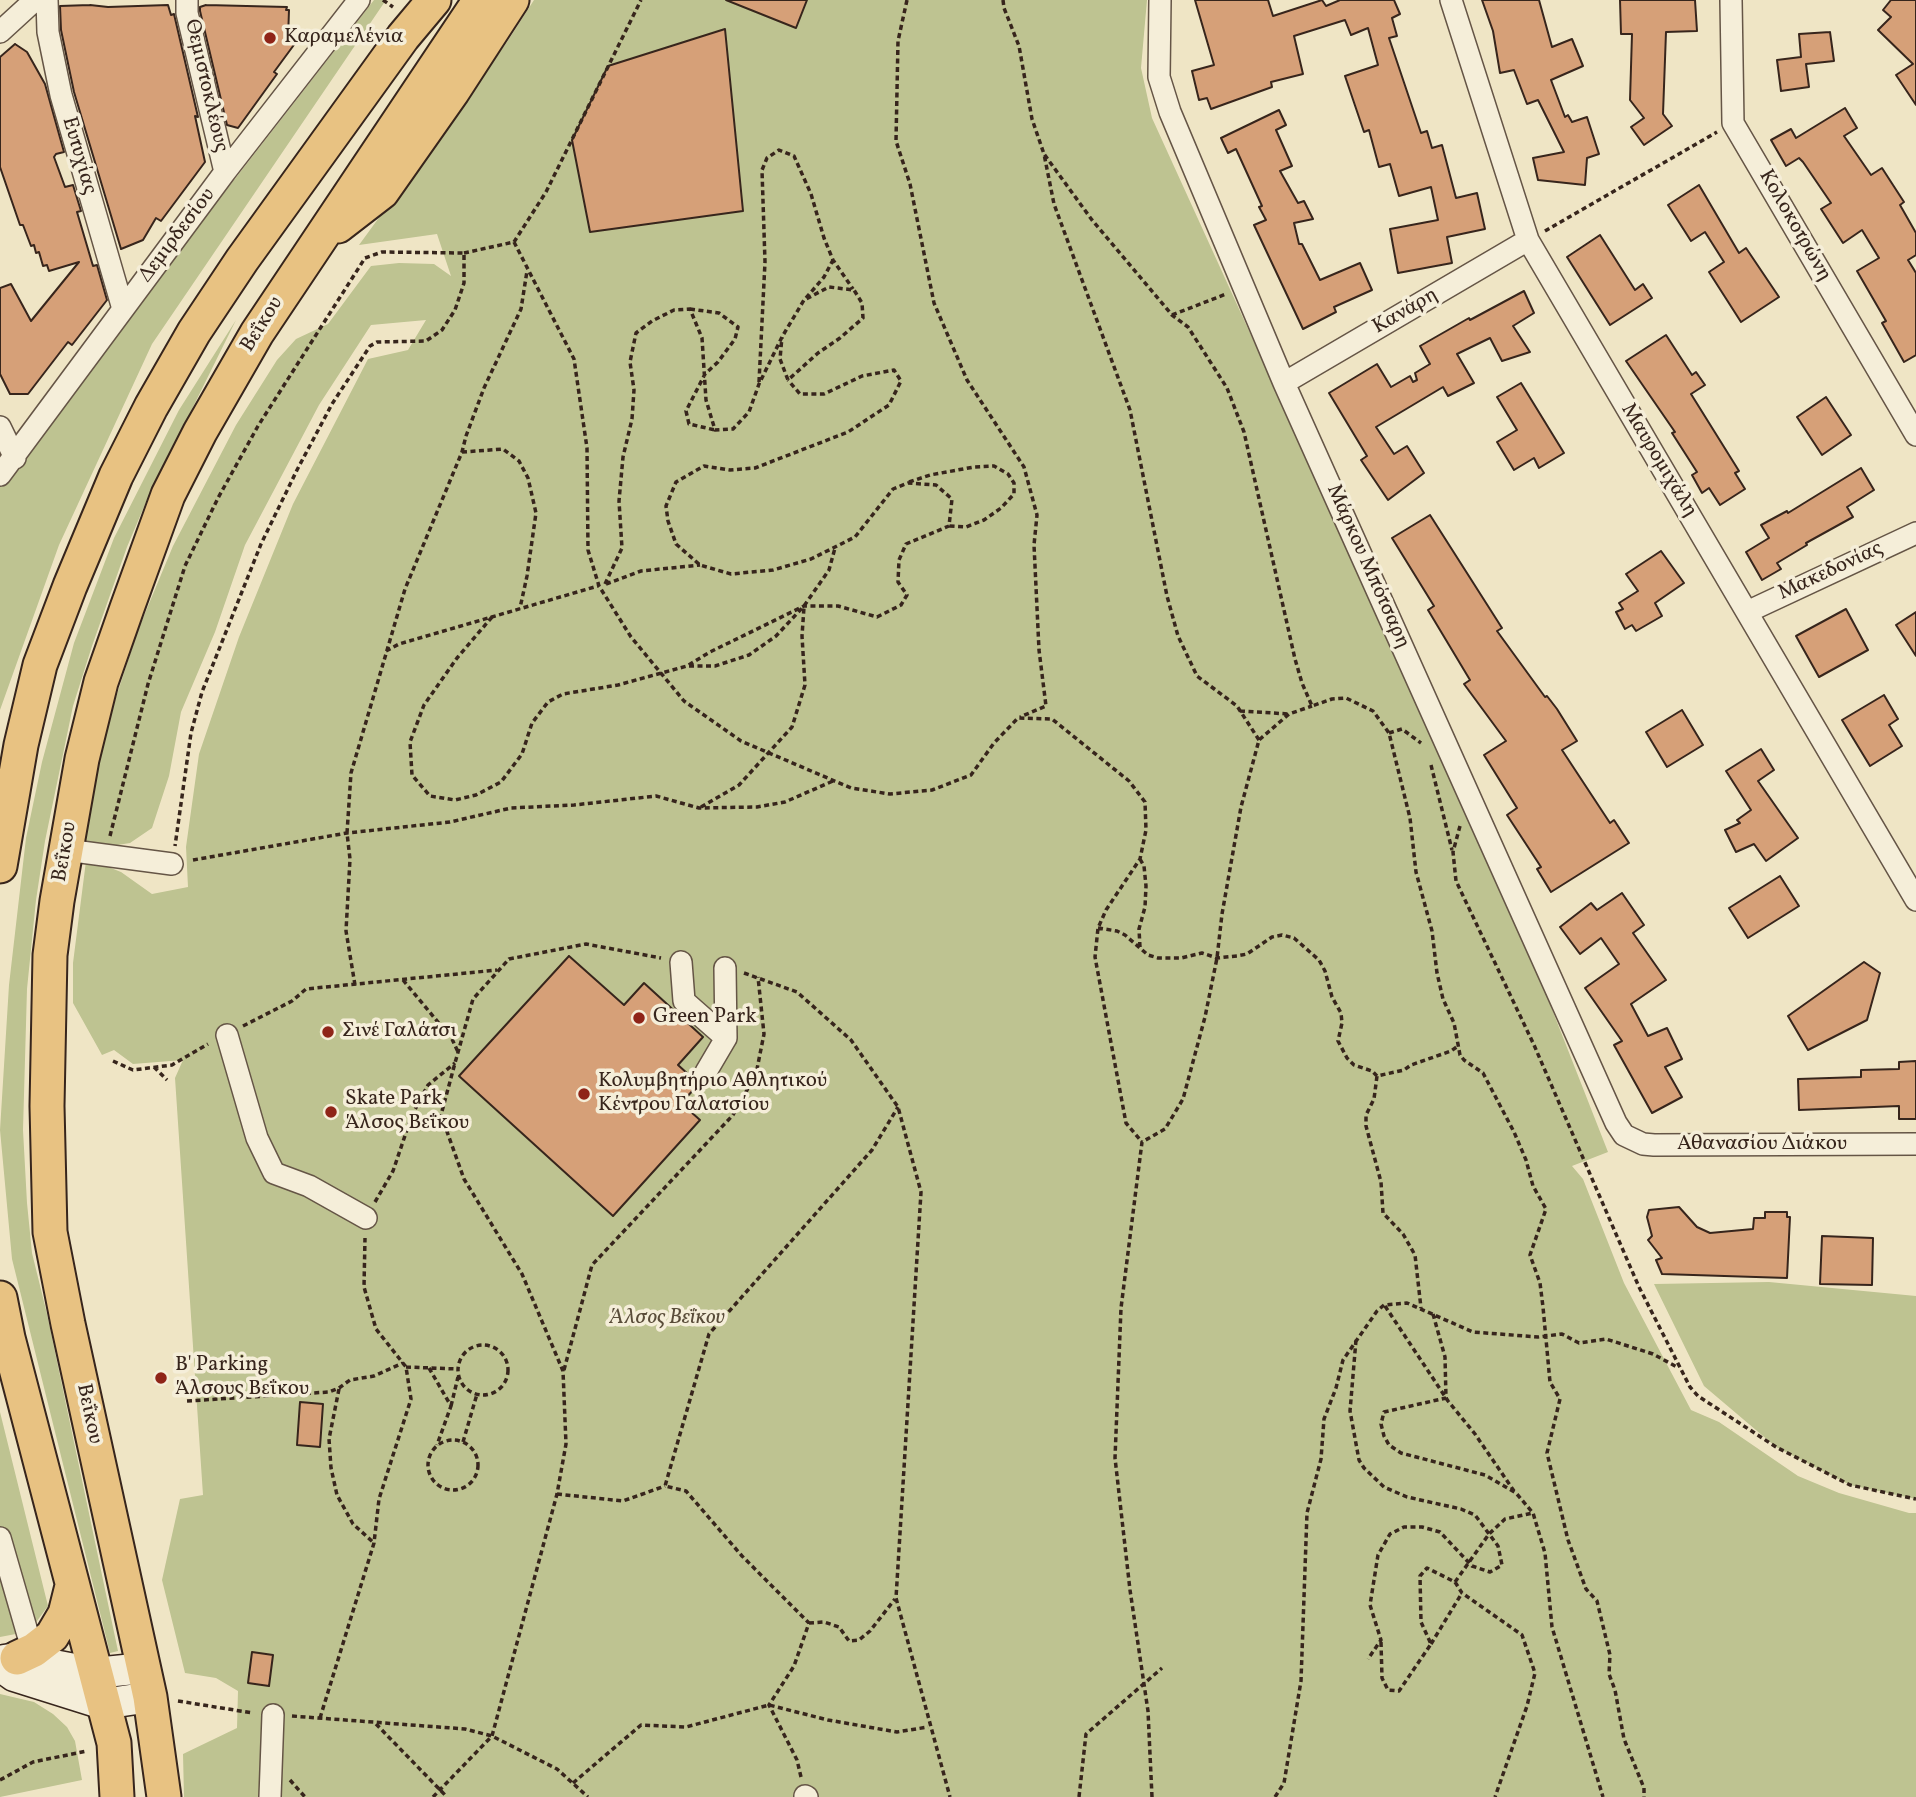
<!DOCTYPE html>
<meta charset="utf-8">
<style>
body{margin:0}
canvas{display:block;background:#efe5c5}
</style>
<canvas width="1916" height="1797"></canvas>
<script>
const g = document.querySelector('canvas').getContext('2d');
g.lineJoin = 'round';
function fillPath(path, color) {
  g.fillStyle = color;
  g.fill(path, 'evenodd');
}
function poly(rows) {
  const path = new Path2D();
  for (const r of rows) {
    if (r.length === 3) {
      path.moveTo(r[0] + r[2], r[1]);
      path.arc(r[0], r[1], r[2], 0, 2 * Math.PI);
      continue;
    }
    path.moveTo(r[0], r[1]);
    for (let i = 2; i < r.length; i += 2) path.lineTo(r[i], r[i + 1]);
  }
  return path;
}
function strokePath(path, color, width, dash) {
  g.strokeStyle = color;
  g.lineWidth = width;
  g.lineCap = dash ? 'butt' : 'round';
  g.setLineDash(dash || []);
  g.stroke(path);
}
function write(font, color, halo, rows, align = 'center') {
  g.font = font + ' Vollkorn,serif';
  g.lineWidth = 7;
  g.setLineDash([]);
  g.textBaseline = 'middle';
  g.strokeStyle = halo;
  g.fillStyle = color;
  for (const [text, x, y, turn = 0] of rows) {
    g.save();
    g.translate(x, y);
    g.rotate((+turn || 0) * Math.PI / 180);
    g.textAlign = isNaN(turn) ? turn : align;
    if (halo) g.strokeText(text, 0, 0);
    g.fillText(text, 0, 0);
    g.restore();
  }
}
fillPath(poly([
 [374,0,386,0,152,344,59,545,0,710,0,481],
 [534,0,1147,0,1141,68,1152,118,1373,603,1546,994,1608,1152,1572,1166,1583,1179,1624,1283,1691,1410,1719,1422,1798,1476,1839,1493,1909,1513,1916,1513,1916,1797,184,1797,183,1754,237,1728,238,1691,216,1678,185,1673,162,1580,180,1499,203,1495,175,1078,183,1060,133,1064,114,1050,102,1055,73,1003,73,963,86,861,98,863,121,872,152,894,188,887,186,847,199,754,239,637,293,504,368,359,408,350,426,320,371,325,319,405,245,545,215,632,181,712,169,776,152,828,130,843,99,848,86,841,92,796,106,728,138,630,173,546,236,425,277,360,296,339,328,324,371,266,399,263,434,264,451,276,437,234,359,245,507,42],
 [236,320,146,502,127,547,92,646,73,706,45,841,36,900,27,989,23,1130,27,1203,32,1253,47,1314,118,1651,110,1653,12,1259,0,1130,9,985,26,838,42,762,74,643,114,538,179,410],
 [1769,1282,1916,1296,1916,1499,1850,1485,1776,1447,1704,1386,1654,1284],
 [0,1412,48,1606,37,1621,21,1633,0,1637],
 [0,1694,34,1702,53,1714,67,1727,75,1741,82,1780,0,1797]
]), '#bec391');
const building = poly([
 [726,0,807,0,796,28,726,0],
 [1195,0,1268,0,1273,16,1322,0,1326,6,1340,0,1394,0,1400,14,1392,18,1397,36,1389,38,1421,133,1427,131,1432,148,1442,145,1456,198,1477,193,1485,229,1447,237,1452,263,1398,273,1390,229,1438,220,1431,187,1399,196,1390,164,1379,167,1369,130,1364,132,1345,76,1378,65,1368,28,1351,35,1345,20,1294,36,1303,74,1271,82,1272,87,1211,109,1207,98,1199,100,1192,71,1214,65,1195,0],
 [1482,0,1539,0,1552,47,1572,39,1583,66,1551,80,1565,117,1568,115,1572,122,1587,117,1599,154,1587,158,1585,185,1538,180,1533,158,1564,152,1538,100,1527,104,1514,70,1500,73,1493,31,1482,0],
 [1620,0,1695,0,1697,31,1666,32,1663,114,1672,126,1644,145,1631,127,1644,118,1630,100,1632,34,1621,34,1620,0],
 [1891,0,1916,0,1916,105,1896,75,1913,64,1878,30,1891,17,1883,10,1891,0],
 [90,5,108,7,168,5,171,15,174,14,198,117,195,116,205,162,161,221,156,218,143,240,121,249,74,92,61,30,60,6,90,5],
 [206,5,287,7,286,10,289,10,288,39,299,38,274,72,277,74,238,128,227,125,200,11,200,7,206,5],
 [725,29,743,211,590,232,572,140,608,66,725,29],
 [1830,32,1834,61,1806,64,1809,87,1781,91,1777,60,1801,57,1799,34,1830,32],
 [15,44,27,52,45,84,64,152,56,154,54,157,65,187,73,185,81,211,77,212,93,266,97,265,107,300,72,345,68,342,28,394,10,394,0,374,0,288,11,284,31,321,79,262,49,271,47,265,43,266,39,252,36,253,34,245,31,246,23,225,20,225,0,167,0,57,15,44],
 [1845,108,1857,128,1844,136,1871,175,1882,168,1904,202,1900,205,1916,233,1916,255,1908,260,1916,273,1916,355,1904,362,1882,323,1886,321,1857,271,1879,258,1862,230,1843,243,1821,209,1831,203,1803,162,1799,158,1786,166,1771,140,1791,129,1796,138,1845,108],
 [1279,110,1286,125,1276,130,1292,166,1280,171,1298,203,1304,201,1313,219,1294,223,1299,244,1302,244,1320,280,1360,263,1372,290,1334,307,1336,312,1303,329,1254,225,1266,220,1259,207,1262,206,1236,149,1228,153,1221,138,1279,110],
 [1699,185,1739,253,1746,248,1779,297,1741,322,1709,272,1724,262,1705,232,1691,241,1668,205,1699,185],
 [1600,235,1635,290,1643,284,1652,298,1610,325,1567,257,1600,235],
 [1524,291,1534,313,1513,326,1530,352,1502,361,1490,338,1457,354,1474,383,1448,396,1443,387,1376,427,1394,454,1407,446,1424,473,1388,500,1361,460,1367,456,1329,393,1377,364,1391,387,1410,376,1413,382,1417,380,1415,373,1430,364,1420,346,1469,318,1470,320,1524,291],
 [1666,335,1692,375,1696,372,1705,385,1691,394,1739,471,1735,473,1745,489,1720,505,1709,488,1702,493,1692,475,1697,472,1672,433,1675,432,1626,361,1666,335],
 [1521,383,1564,453,1539,468,1534,458,1514,470,1497,442,1517,430,1497,397,1521,383],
 [1826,397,1851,435,1822,455,1797,417,1826,397],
 [1861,468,1874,490,1847,507,1853,517,1806,543,1807,545,1777,563,1781,569,1762,580,1746,552,1769,538,1761,525,1787,511,1788,513,1861,468],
 [1430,515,1502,628,1497,631,1545,697,1547,696,1557,709,1577,741,1562,750,1610,823,1614,820,1629,843,1551,892,1537,869,1541,867,1507,815,1517,808,1484,755,1506,741,1464,684,1470,680,1428,610,1434,606,1392,538,1430,515],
 [1661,551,1684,583,1655,603,1662,616,1636,631,1632,625,1625,629,1616,612,1623,609,1619,603,1638,591,1626,574,1661,551],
 [1846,609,1868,650,1819,677,1796,636,1846,609],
 [1916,612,1916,656,1896,625,1916,612],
 [1884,695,1898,719,1889,725,1902,746,1870,766,1842,720,1884,695],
 [1682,710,1703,745,1667,767,1646,732,1682,710],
 [1761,749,1774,770,1758,781,1798,838,1766,861,1754,844,1736,852,1725,830,1740,823,1737,820,1751,810,1726,771,1761,749],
 [1780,876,1799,906,1748,938,1729,908,1780,876],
 [1622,893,1644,925,1633,933,1666,980,1631,1004,1648,1036,1667,1028,1682,1059,1665,1067,1682,1097,1652,1113,1614,1045,1622,1041,1585,988,1619,964,1601,938,1580,954,1560,927,1591,903,1597,910,1622,893],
 [569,956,624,1005,644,983,703,1037,678,1065,699,1084,681,1103,700,1120,613,1216,459,1076,569,956],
 [1864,962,1880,973,1867,1020,1808,1050,1788,1016,1864,962],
 [1916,1061,1916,1119,1899,1119,1899,1106,1799,1110,1798,1079,1861,1077,1861,1070,1899,1069,1899,1062,1916,1061],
 [1679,1207,1697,1227,1710,1233,1753,1229,1754,1218,1765,1218,1765,1212,1787,1212,1787,1217,1790,1217,1787,1278,1662,1274,1656,1260,1662,1258,1648,1240,1652,1236,1647,1217,1649,1210,1679,1207],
 [1822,1236,1873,1238,1872,1285,1820,1284,1822,1236],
 [300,1402,323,1404,320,1447,297,1445,300,1402],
 [252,1652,273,1655,269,1686,248,1683,252,1652]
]);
fillPath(building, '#d6a078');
strokePath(building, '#37251c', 2);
const street = poly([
 [47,0,48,32,61,95,123,309],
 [187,0,187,13,225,172],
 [1160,0,1159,77,1170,112,1284,383,1616,1123,1624,1135,1643,1144,1654,1145,1916,1144],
 [1451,0,1528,240,1916,900],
 [1731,0,1733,123,1916,435],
 [0,32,35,0],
 [1284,383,1528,240],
 [0,427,15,458],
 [0,475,225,172,359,0],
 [1747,612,1916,533],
 [66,850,172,864],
 [681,962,684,1001,726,1038,706,1072],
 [725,968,726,1038],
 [227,1035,257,1138,274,1173,309,1186,366,1218],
 [0,1538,28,1635],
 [805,1796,807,1797],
 [270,1797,273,1715]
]);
const secondary = poly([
 [4,1660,17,1658,95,1673,144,1668],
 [0,1666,14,1676,103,1704,150,1697]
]);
const primary = poly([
 [338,226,382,192,453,91,512,0],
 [0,866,21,745,40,665,70,586,116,476,151,407,194,332,242,260,403,37,434,0],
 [0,1298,8,1338,114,1743,117,1797],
 [17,1658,34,1650,52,1636,65,1614,72,1586],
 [164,1797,150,1697,68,1324,50,1232,47,1106,50,955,57,901,82,759,101,682,127,608,168,495,200,432,257,333,480,0]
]);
strokePath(street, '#655546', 24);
strokePath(secondary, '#37251c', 33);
strokePath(primary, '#37251c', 37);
strokePath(poly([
 [383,0,393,7],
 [907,0,898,41,896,141,910,184,934,303,967,380,1024,467,1037,515,1034,545,1039,650,1046,706,1020,717],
 [1003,0,1004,8,1019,46,1032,119,1044,154],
 [1545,231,1717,132],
 [514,242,574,359,587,448,588,550,599,586,631,637,684,701,741,741,851,788,890,794,932,790,971,775,994,743,1018,718,1052,719,1129,781,1145,802,1146,830,1140,859,1106,910,1098,928,1095,957,1126,1123,1142,1142],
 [464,253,514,242,546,192,641,0],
 [806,298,824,277,833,260],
 [690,309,719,313,738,327,735,339,718,362,705,374,686,411,689,424,715,430],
 [1172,315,1226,294],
 [759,382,765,262,762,170,767,158,779,150,794,156,811,194,824,238,833,260,853,289],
 [462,452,503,449,519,461,528,478,536,513,527,576,520,608],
 [909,482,930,475,974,467,994,466,1008,474,1014,483,1014,494,1001,508,984,520,966,527,949,526],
 [605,584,622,548,619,501,623,457,632,419,634,390,630,362,636,333,652,321,674,310,690,309,702,338,706,400,715,430,733,429,749,412,759,384,782,337,804,300,829,287,854,290,862,303,863,318,840,338,818,353,788,380,780,359,782,337],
 [606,584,641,571,700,565],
 [492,617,457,658,424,705,410,742,412,775,430,796,455,800,476,795,501,782,522,754,532,723,548,702,563,694,618,685,687,666,710,652,804,606,838,606,877,617,901,605,907,595,898,582,899,560,906,544,949,526,952,499,936,485,908,483,893,489,855,537,811,559,773,570,731,574,700,565,676,544,668,521,666,506,676,482,704,466,730,470,755,468,848,432,889,405,901,381,894,370,862,376,824,394,800,394,788,380],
 [386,651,399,644,598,586],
 [689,666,715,666,749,655,776,636,804,606,829,570,835,548],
 [1240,711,1289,714],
 [1389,733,1402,729,1421,743],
 [1259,740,1237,706,1197,676,1178,636,1167,596,1130,410,1054,204,1044,154,1092,220,1172,315,1188,327,1227,388,1244,432,1295,659,1302,683,1312,706,1332,699,1346,698,1373,711,1389,733,1410,818,1416,872,1432,931,1437,973,1443,999,1454,1023,1460,1055,1464,1060,1483,1073,1514,1132,1526,1160,1533,1186,1546,1209,1530,1255,1540,1283,1543,1307,1550,1382,1560,1399,1547,1453,1568,1540,1586,1589,1597,1601,1610,1655,1609,1674,1615,1690,1624,1739,1644,1788,1644,1797],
 [1431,765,1452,850],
 [701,807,739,785,792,727,805,685,802,636,804,607],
 [1460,826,1453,852,1456,881,1534,1045,1639,1287,1690,1387,1698,1396,1776,1447,1850,1485,1916,1499],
 [110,836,148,684,185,566,218,498,258,426,365,258,382,252,464,253,464,283,455,310,442,330,426,341,377,342,370,346,332,404,297,470,261,544,202,692,191,733,175,846],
 [1140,859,1144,866,1146,886,1145,907,1139,929,1140,947],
 [193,860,347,833,450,822,511,808,574,805,656,796,699,808,757,807,785,802,833,781],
 [1098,928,1117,931,1125,935,1148,955,1158,958,1181,958,1202,953,1217,958,1237,956,1247,954,1272,937,1282,935,1294,938,1319,960,1325,971,1332,997,1341,1013,1342,1023,1338,1041,1347,1058,1354,1065,1372,1071,1377,1076,1404,1070,1411,1065,1451,1051,1458,1046],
 [744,973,797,992,851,1040,898,1107,921,1192,896,1598,950,1797],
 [403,980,452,1039,458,1052],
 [355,985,346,931,350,859,347,833,351,773,405,589,462,452,466,436,484,388,521,309,527,271],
 [243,1026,292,1001,306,989,497,970],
 [113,1061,133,1070,172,1065,208,1044],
 [154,1067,167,1080],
 [1377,1076,1374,1099,1366,1115,1366,1126,1381,1182,1383,1213,1403,1234,1415,1255,1421,1308],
 [375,1202,393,1171,412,1115,428,1085,455,1063],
 [1385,1306,1448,1401,1475,1434,1514,1491],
 [1433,1314,1445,1357,1446,1398,1384,1412,1381,1424,1384,1436,1389,1445,1401,1453,1485,1475,1516,1493,1533,1513,1545,1553,1552,1627,1603,1797],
 [1356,1340,1350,1411,1359,1460,1364,1468,1384,1487,1407,1497,1461,1509,1475,1515,1498,1546,1502,1565,1490,1572,1472,1566,1440,1532,1422,1527,1404,1527,1390,1534,1378,1555,1370,1605,1381,1640,1368,1659],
 [483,1370,25],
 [406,1367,458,1369],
 [429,1368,451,1406,437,1445],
 [564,1370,592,1265,733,1115,756,1074,764,1034,758,977],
 [339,1389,329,1439,331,1468,337,1495,353,1524,374,1543],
 [187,1401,329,1392,339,1388,350,1380,374,1376,403,1363],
 [451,1406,458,1377],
 [453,1465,25],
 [463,1442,477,1394],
 [557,1494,623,1501,665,1486],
 [1455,1582,1489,1534,1505,1519,1533,1513],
 [809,1623,824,1622,839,1627,849,1641,859,1640,870,1631,895,1599],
 [1381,1642,1382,1678,1388,1690,1399,1691,1431,1644,1421,1622,1420,1576,1427,1568,1455,1582,1462,1593,1522,1635,1535,1673,1527,1706,1495,1797],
 [1431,1644,1462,1593],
 [178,1701,253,1713],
 [292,1716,465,1729,492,1736,557,1769,588,1797],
 [320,1718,374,1543,379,1499,411,1399,406,1367,376,1329,364,1287,365,1238],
 [376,1724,447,1797],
 [801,1777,797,1760,769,1705,794,1666,809,1623,742,1556,686,1491,665,1486,709,1334,872,1150,898,1107],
 [0,1780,33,1762,87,1751],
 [290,1780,305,1797],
 [573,1783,641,1725,686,1727,769,1705,828,1720,897,1732,928,1727],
 [433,1797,492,1736,557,1494,566,1444,563,1371,522,1274,464,1179,441,1115,455,1063,473,999,509,959,586,944,661,958],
 [1079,1797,1086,1734,1162,1668],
 [1152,1797,1148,1711,1130,1590,1115,1458,1121,1308,1142,1142,1165,1129,1183,1099,1205,1017,1217,958,1222,914,1241,807,1259,740,1289,714,1312,706],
 [1275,1797,1284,1783,1301,1681,1307,1513,1321,1459,1324,1419,1336,1388,1343,1360,1377,1311,1384,1305,1407,1303,1473,1332,1538,1337,1562,1334,1579,1343,1606,1339,1653,1354,1677,1367]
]), '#37251c', 3.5, [5, 3.5]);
strokePath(street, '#f5eed9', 21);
strokePath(secondary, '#f5eed9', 30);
strokePath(primary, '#e8c282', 33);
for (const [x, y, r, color] of [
 [270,38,7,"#8f2418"],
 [639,1018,7,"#8f2418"],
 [328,1032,7,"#8f2418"],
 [584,1094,7,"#8f2418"],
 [331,1112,7,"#8f2418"],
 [161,1378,7,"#8f2418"]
]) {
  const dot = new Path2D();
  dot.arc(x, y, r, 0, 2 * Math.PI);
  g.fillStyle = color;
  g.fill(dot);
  strokePath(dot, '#f5eed9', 2.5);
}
write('21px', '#37251c', '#f5eed9', [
 ["Καραμελένια",284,38],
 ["Green Park",653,1018],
 ["Σινέ Γαλάτσι",342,1032],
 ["Κολυμβητήριο Αθλητικού",598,1082],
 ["Κέντρου Γαλατσίου",598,1106],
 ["Skate Park",345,1100],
 ["Άλσος Βεΐκου",345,1124],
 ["Β' Parking",175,1366],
 ["Άλσους Βεΐκου",175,1390]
], 'left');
write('21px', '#37251c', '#f5eed9', [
 ["Θεμιστοκλέους",205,86,77],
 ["Ευτυχίας",78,156,74],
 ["Κολοκοτρώνη",1794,226,60],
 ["Δεμιρδεσίου",178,236,-53],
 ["Κανάρη",1406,312,-30],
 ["Βεΐκου",263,325,-58],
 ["Μαυρομιχάλη",1658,461,59],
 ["Μάρκου Μπότσαρη",1367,567,66],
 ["Μακεδονίας",1831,572,-25],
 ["Βεΐκου",66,852,-80],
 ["Αθανασίου Διάκου",1762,1145],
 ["Βεΐκου",88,1414,78]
]);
write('italic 21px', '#594c39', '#f5eed9', [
 ["Άλσος Βεΐκου",667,1319]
]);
</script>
